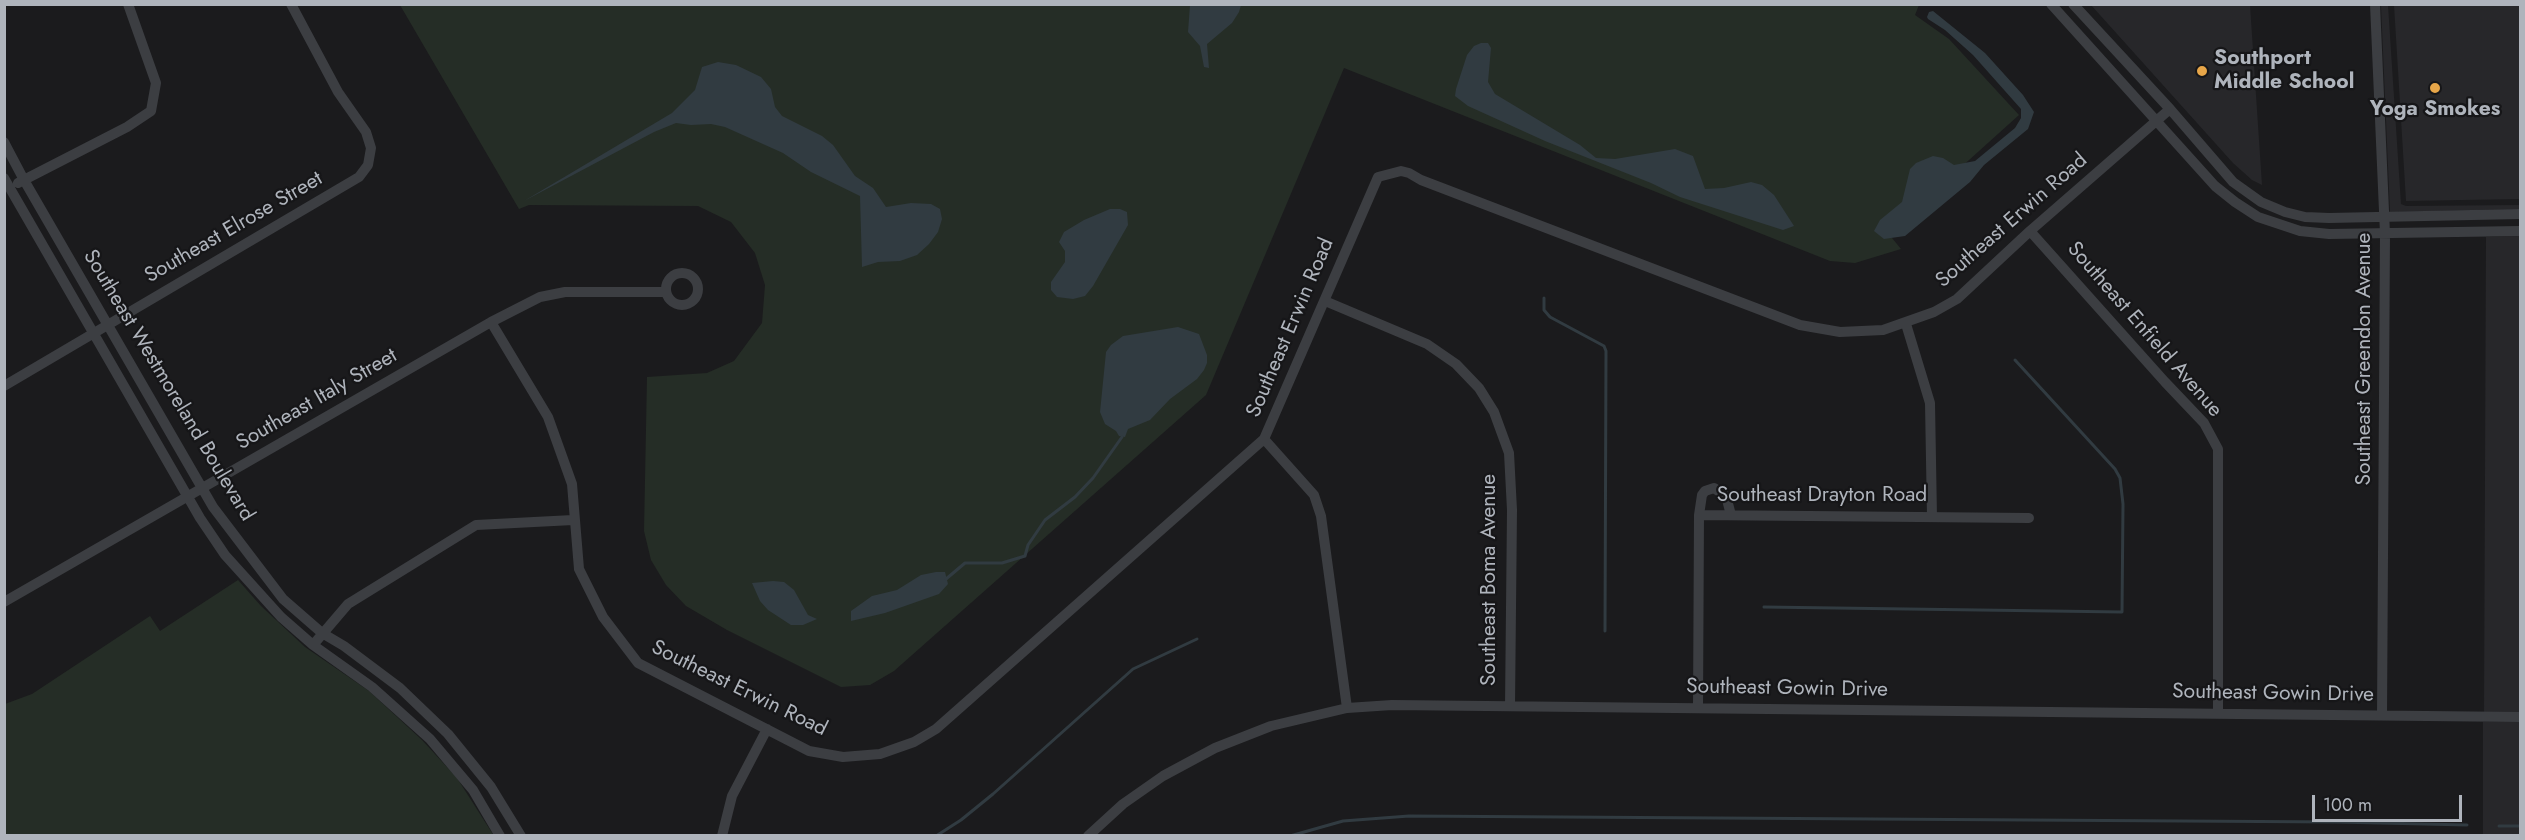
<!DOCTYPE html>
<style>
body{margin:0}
#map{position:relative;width:2525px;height:840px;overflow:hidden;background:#1b1b1d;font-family:Jost,sans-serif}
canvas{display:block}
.frame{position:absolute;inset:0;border:6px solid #afb4bc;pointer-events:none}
.scale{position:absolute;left:2312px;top:795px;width:150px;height:27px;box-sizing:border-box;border:3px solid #afb4bc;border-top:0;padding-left:8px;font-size:18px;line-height:21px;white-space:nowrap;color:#afb4bc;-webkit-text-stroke:4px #161618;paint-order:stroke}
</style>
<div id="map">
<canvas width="2525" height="840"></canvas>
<div class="frame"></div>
<div class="scale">100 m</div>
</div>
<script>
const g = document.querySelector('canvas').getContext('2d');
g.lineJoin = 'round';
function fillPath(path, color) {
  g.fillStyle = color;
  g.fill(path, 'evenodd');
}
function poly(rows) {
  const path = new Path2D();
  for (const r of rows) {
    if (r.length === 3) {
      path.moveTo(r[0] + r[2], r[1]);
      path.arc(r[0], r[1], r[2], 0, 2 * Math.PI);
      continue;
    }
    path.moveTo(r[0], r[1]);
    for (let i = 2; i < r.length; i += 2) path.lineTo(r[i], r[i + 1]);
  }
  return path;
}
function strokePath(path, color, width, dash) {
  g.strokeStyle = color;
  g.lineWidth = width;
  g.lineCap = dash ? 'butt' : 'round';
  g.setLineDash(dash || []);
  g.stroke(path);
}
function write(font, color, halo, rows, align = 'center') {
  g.font = font + ' Jost,sans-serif';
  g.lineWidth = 4.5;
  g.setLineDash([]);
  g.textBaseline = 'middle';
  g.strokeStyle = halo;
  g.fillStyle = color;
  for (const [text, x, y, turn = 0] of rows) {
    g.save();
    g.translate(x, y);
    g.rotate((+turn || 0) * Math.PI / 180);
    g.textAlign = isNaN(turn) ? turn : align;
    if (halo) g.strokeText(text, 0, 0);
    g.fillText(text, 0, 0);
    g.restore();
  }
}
fillPath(poly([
 [2091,5,2250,5,2262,185,2252,180,2233,163],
 [2381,5,2388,5,2401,204,2406,206,2520,205,2520,209,2390,212],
 [2394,5,2520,5,2520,199,2406,201],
 [2520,236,2520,712,2484,712,2486,237],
 [2483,722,2520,722,2520,835,2483,836]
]), '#27272a');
fillPath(poly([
 [400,5,1919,5,1915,15,1949,39,2019,115,1888,233,1901,249,1855,263,1830,261,1344,68,1206,395,894,671,870,685,841,687,727,630,686,606,666,585,651,560,644,531,647,377,707,373,734,361,762,323,765,285,755,253,731,222,698,206,529,205,519,209],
 [238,580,261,606,305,647,369,691,422,740,457,778,494,836,5,836,5,704,32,694,150,616,160,631]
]), '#252d26');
fillPath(poly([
 [1190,5,1241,5,1239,12,1232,23,1207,44,1209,68,1204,67,1200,46,1188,32],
 [1933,11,1985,53,2023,95,2034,112,2028,129,1984,165,1970,182,1905,236,1884,239,1874,231,1880,220,1902,202,1910,169,1916,163,1933,156,1943,158,1954,165,1975,161,2015,128,2021,118,2021,109,1973,55,1945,30,1928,19,1927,17,1929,12],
 [1481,43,1488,43,1491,48,1488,82,1495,94,1580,145,1596,158,1615,159,1675,149,1693,156,1705,189,1724,188,1751,182,1762,185,1774,195,1794,226,1783,230,1680,197,1651,183,1545,141,1468,106,1455,96,1456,89,1467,55,1474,46],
 [718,62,736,65,761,77,771,89,775,107,782,116,822,136,833,145,855,176,873,188,886,207,911,203,931,204,940,209,942,219,938,232,929,244,917,255,900,261,878,262,862,267,860,196,811,172,783,153,725,127,711,124,691,125,676,123,654,132,524,201,672,113,695,90,702,67],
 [1110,209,1120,209,1127,212,1128,225,1093,286,1085,296,1073,299,1057,297,1051,290,1051,282,1065,262,1065,251,1059,242,1064,232,1084,220],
 [1178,327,1199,334,1207,355,1207,363,1204,370,1197,379,1170,399,1150,420,1128,429,1125,437,1119,436,1116,431,1105,424,1100,412,1106,352,1111,345,1123,336],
 [936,572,945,572,948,584,939,594,885,613,851,621,851,611,872,596,897,590,921,575],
 [773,581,784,582,794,590,808,615,817,619,803,625,791,625,768,610,760,601,752,583]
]), '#313b41');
strokePath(poly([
 [1544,298,1544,310,1550,317,1604,346,1606,351,1605,631],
 [946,579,965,563,1002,563,1025,556,1028,545,1045,520,1075,497,1093,478,1122,437],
 [1764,607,2122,612,2123,504,2120,478,2115,469,2015,360],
 [2499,826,2520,826],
 [936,836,961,820,993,794,1133,669,1197,639],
 [1290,836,1343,821,1409,816,2337,822,2467,825]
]), '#313b41', 3);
strokePath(poly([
 [2051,4,2215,186,2235,202,2258,217,2300,231,2329,234,2520,231],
 [2073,4,2170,109,2233,182,2261,202,2285,212,2305,217,2329,218,2520,214],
 [2375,4,2385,234,2382,715],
 [4,142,24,180,213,507,283,599,322,633,344,646,400,688,448,734,491,787,521,836],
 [4,178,200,518,225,555,281,617,313,645,372,687,430,739,473,790,500,836],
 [18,183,127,127,151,111,156,83,128,4],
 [2030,231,2165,382,2204,423,2218,449,2218,713],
 [682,289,16],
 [1325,301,1427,344,1456,364,1479,388,1494,412,1509,453,1512,510,1510,706],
 [491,322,548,417,572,484,579,569,603,617,638,663,809,751,843,757,880,754,914,742,936,729,1264,439,1378,177,1401,171,1409,173,1421,180,1800,325,1840,332,1883,330,1934,312,1957,299,2030,231,2170,109],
 [1906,324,1930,403,1932,517],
 [4,386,359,177,368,165,371,148,366,132,338,92,291,4],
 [1264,439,1314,495,1321,516,1347,708],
 [1699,515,1702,495,1705,491,1714,488,1726,496,1731,515],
 [4,602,491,322,540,297,565,292,666,292],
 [313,645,348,604,476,525,573,520],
 [1698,708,1699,515,2029,518],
 [722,836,732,796,767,729],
 [1088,836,1123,804,1163,776,1215,748,1271,726,1347,708,1392,705,2520,717]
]), '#3c3e42', 10);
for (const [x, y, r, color] of [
 [2202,71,6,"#e7a649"],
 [2435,88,6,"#e7a649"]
]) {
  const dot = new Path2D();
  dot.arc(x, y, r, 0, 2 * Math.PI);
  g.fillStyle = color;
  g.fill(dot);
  strokePath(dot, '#161618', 2);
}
write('bold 21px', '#afb4bc', '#161618', [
 ["Southport",2214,59],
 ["Middle School",2214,83],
 ["Yoga Smokes",2435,110,"center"]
], 'left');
write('21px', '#afb4bc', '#161618', [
 ["Southeast Erwin Road",2012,221,-41],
 ["Southeast Elrose Street",234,228,-30],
 ["Southeast Erwin Road",1291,328,-67],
 ["Southeast Enfield Avenue",2144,330,49],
 ["Southeast Greendon Avenue",2365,359,-90],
 ["Southeast Westmoreland Boulevard",168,386,59],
 ["Southeast Italy Street",317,400,-30],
 ["Southeast Drayton Road",1822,496],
 ["Southeast Boma Avenue",1490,580,-90],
 ["Southeast Erwin Road",739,689,26],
 ["Southeast Gowin Drive",1787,689,1],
 ["Southeast Gowin Drive",2273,694,1]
]);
</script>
